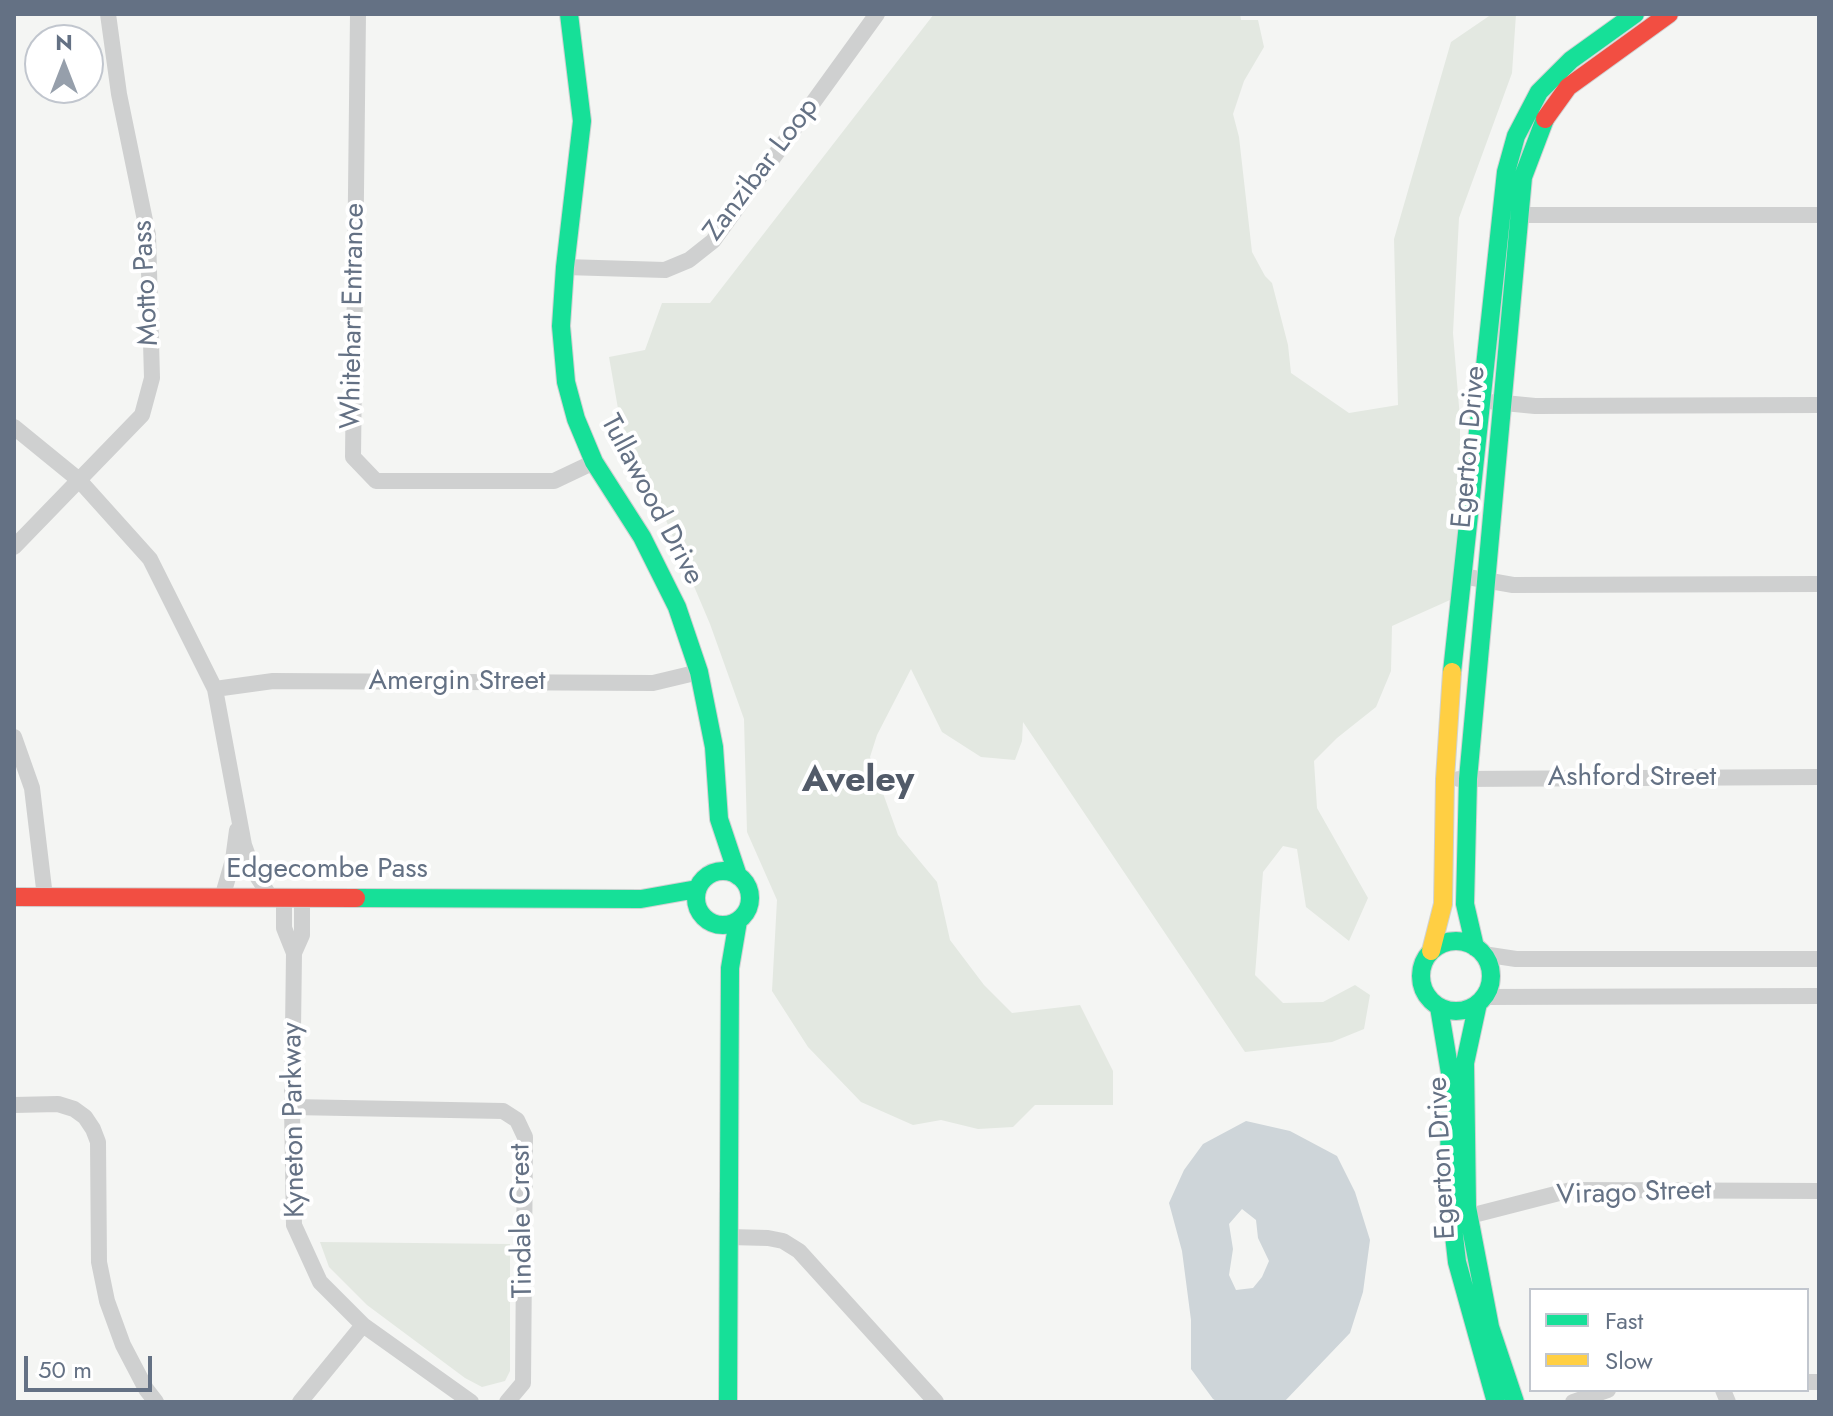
<!DOCTYPE html>
<style>
body{margin:0}
#map{position:relative;width:1833px;height:1416px;overflow:hidden;background:#f4f5f3;font-family:Jost,sans-serif}
canvas{display:block}
.frame{position:absolute;inset:0;border:16px solid #647184;pointer-events:none}
.legend{position:absolute;left:1529px;top:1288px;width:280px;height:104px;box-sizing:border-box;background:#fff;border:2px solid #c1c6ce;margin:0;padding:10px 14px;list-style:none;font-size:24px;color:#647184}
.legend li{display:flex;align-items:center;gap:16px;height:40px}
.legend b{width:40px;border:2px solid #c1c6ce}
.north{position:absolute;left:24px;top:24px;width:80px;height:80px;box-sizing:border-box;background:#fff;border:2px solid #c1c6ce;border-radius:50%;rotate:0deg;font-size:22px;font-weight:700;line-height:32px;text-align:center;color:#647184}
.north::after{content:'';display:block;margin:auto;width:28px;height:36px;background:#969fab;clip-path:polygon(50% 0,100% 100%,50% 72%,0 100%)}
.scale{position:absolute;left:24px;top:1356px;width:128px;height:36px;box-sizing:border-box;border:4px solid #647184;border-top:0;padding-left:10px;font-size:24px;line-height:28px;white-space:nowrap;color:#647184;-webkit-text-stroke:6px #fff;paint-order:stroke}
</style>
<div id="map">
<canvas width="1833" height="1416"></canvas>
<div class="frame"></div>
<ul class="legend">
<li><b style="height:10px;background:#16e098"></b>Fast</li>
<li><b style="height:10px;background:#ffcf43"></b>Slow</li>
</ul>
<div class="north">N</div>
<div class="scale">50 m</div>
</div>
<script>
const g = document.querySelector('canvas').getContext('2d');
g.lineJoin = 'round';
function fillPath(path, color) {
  g.fillStyle = color;
  g.fill(path, 'evenodd');
}
function poly(rows) {
  const path = new Path2D();
  for (const r of rows) {
    if (r.length === 3) {
      path.moveTo(r[0] + r[2], r[1]);
      path.arc(r[0], r[1], r[2], 0, 2 * Math.PI);
      continue;
    }
    path.moveTo(r[0], r[1]);
    for (let i = 2; i < r.length; i += 2) path.lineTo(r[i], r[i + 1]);
  }
  return path;
}
function strokePath(path, color, width, dash) {
  g.strokeStyle = color;
  g.lineWidth = width;
  g.lineCap = dash ? 'butt' : 'round';
  g.setLineDash(dash || []);
  g.stroke(path);
}
function write(font, color, halo, rows, align = 'center') {
  g.font = font + ' Jost,sans-serif';
  g.lineWidth = 8;
  g.setLineDash([]);
  g.textBaseline = 'middle';
  g.strokeStyle = halo;
  g.fillStyle = color;
  for (const [text, x, y, turn = 0] of rows) {
    g.save();
    g.translate(x, y);
    g.rotate((+turn || 0) * Math.PI / 180);
    g.textAlign = isNaN(turn) ? turn : align;
    if (halo) g.strokeText(text, 0, 0);
    g.fillText(text, 0, 0);
    g.restore();
  }
}
fillPath(poly([
 [934,14,1240,14,1241,20,1258,20,1264,47,1244,81,1233,114,1239,137,1252,252,1265,276,1272,283,1288,345,1291,373,1349,413,1398,405,1394,239,1451,42,1492,14,1516,14,1512,73,1459,218,1453,333,1460,419,1460,541,1450,600,1392,626,1391,671,1376,707,1337,738,1314,761,1317,808,1368,898,1349,941,1306,907,1297,849,1283,846,1263,872,1255,975,1283,1003,1323,1002,1355,985,1370,995,1364,1029,1332,1042,1245,1052,1023,722,1022,741,1015,760,981,757,942,732,911,669,877,735,870,757,898,835,937,882,950,940,984,985,1012,1013,1080,1005,1113,1071,1113,1105,1035,1105,1013,1127,978,1129,941,1120,913,1125,861,1102,808,1047,772,991,777,900,747,832,744,719,710,624,651,485,624,443,609,357,645,350,662,303,710,303],
 [320,1242,510,1244,510,1371,505,1381,482,1387,465,1378,367,1305,329,1267]
]), '#e3e8e1');
fillPath(poly([
 [1246,1121,1290,1131,1337,1156,1355,1192,1370,1240,1363,1292,1350,1333,1284,1402,1218,1402,1213,1399,1191,1369,1191,1320,1182,1251,1169,1203,1184,1170,1203,1144],
 [1242,1209,1256,1220,1258,1238,1269,1261,1262,1277,1253,1288,1236,1290,1229,1275,1233,1249,1229,1224]
]), '#ced5d9');
const fast = poly([
 [569,14,582,121,565,267,561,326,566,382,576,419,594,462,642,537,677,607,699,672,714,747,719,819,738,876],
 [1452,672,1506,172,1516,136,1539,92,1571,60,1635,14],
 [723,898,27],
 [356,898,641,899,697,889],
 [1456,976,35],
 [1475,947,1465,904,1468,779,1523,177,1545,119],
 [1478,1003,1465,1063,1467,1207,1490,1327,1515,1402],
 [1439,1007,1450,1073,1449,1191,1457,1262,1496,1402],
 [728,1402,730,968,738,921]
]);
const slow = poly([
 [1431,951,1443,904,1445,779,1452,672]
]);
const jam = poly([
 [1545,119,1568,87,1669,14],
 [14,897,356,898]
]);
strokePath(fast, '#d0d2d2', 20);
strokePath(slow, '#d0d2d2', 20);
strokePath(jam, '#d0d2d2', 20);
strokePath(poly([
 [358,14,353,457,376,481,554,481,594,462],
 [1519,215,1819,215],
 [565,267,665,270,689,260,713,241,877,14],
 [1494,402,1535,406,1819,405],
 [14,427,79,480,150,559,215,689,244,845,253,870,271,898],
 [14,547,142,415,152,378,148,235,119,94,108,14],
 [1462,576,1513,585,1819,584],
 [215,689,273,681,653,683,699,672],
 [14,737,32,788,45,897],
 [1459,779,1819,777],
 [222,898,233,860,237,830],
 [284,898,284,928,294,953],
 [302,898,302,935,294,953,292,1107,294,1225,320,1282,363,1325,471,1402],
 [1483,954,1516,959,1819,959],
 [1484,997,1819,996],
 [14,1105,58,1104,74,1109,85,1117,93,1129,98,1142,99,1262,107,1301,123,1345,146,1389,156,1402],
 [292,1107,503,1111,517,1120,525,1137,523,1383,507,1402],
 [1458,1219,1571,1190,1819,1191],
 [729,1237,768,1238,783,1241,799,1251,936,1402],
 [1807,1382,1819,1382],
 [1723,1390,1728,1402],
 [300,1402,363,1325],
 [1573,1402,1608,1390]
]), '#cfd0d0', 16);
strokePath(fast, '#16e098', 18);
strokePath(slow, '#ffcf43', 18);
strokePath(jam, '#f24e42', 18);
write('28px', '#647184', '#fff', [
 ["Zanzibar Loop",762,170,-53],
 ["Motto Pass",147,283,-93],
 ["Whitehart Entrance",354,316,-89],
 ["Egerton Drive",1470,447,-85],
 ["Tullawood Drive",651,500,62],
 ["Amergin Street",457,682],
 ["Ashford Street",1632,778],
 ["Edgecombe Pass",327,870],
 ["Kyneton Parkway",295,1120,-91],
 ["Egerton Drive",1443,1158,-93],
 ["Virago Street",1634,1194,-2],
 ["Tindale Crest",523,1221,-91]
]);
write('bold 36px', '#525b69', '#fff', [
 ["Aveley",858,782]
]);
</script>
